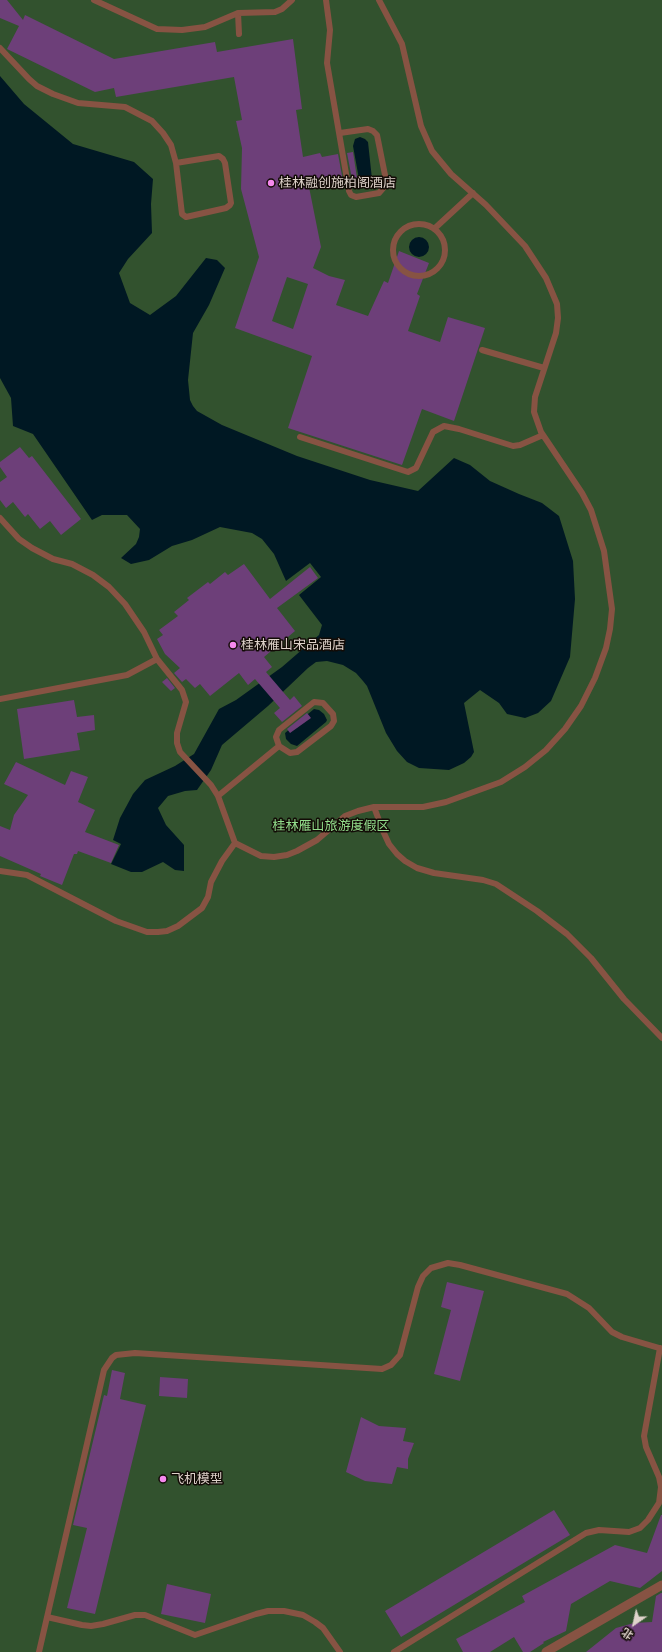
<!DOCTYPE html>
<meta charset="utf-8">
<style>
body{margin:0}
#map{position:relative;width:662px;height:1652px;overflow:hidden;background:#301f13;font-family:"Golos Text","Noto Sans SC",sans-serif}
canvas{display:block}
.north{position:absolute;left:614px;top:1604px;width:40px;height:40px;-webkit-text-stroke:3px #120b06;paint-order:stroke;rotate:214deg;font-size:11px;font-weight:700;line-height:16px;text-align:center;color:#dfd3cb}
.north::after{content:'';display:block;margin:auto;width:14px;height:18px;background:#dfd3cb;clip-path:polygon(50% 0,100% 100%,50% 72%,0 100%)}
</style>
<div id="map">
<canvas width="662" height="1652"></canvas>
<div class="north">北</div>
</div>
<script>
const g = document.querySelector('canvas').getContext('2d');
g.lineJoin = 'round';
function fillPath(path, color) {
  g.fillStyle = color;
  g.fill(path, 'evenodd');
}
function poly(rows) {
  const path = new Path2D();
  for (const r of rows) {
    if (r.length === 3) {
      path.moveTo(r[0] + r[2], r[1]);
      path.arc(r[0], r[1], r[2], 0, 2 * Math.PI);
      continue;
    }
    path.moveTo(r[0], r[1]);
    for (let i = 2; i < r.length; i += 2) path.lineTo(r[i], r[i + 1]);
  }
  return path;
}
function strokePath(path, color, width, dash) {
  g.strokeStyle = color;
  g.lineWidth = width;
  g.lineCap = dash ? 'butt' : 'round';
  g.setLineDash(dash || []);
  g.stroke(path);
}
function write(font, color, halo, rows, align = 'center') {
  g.font = font + ' "Golos Text","Noto Sans SC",sans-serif';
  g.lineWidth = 3;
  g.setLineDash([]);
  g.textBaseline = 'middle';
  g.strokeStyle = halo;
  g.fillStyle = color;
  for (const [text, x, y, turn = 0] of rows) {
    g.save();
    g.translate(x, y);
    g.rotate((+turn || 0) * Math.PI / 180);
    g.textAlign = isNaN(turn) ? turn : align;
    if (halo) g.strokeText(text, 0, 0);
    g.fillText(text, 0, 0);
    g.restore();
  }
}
fillPath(poly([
 [0,0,662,0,662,1652,0,1652]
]), '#32522e');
fillPath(poly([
 [0,76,24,104,73,144,134,162,153,179,151,204,152,233,128,259,119,273,130,303,150,315,176,296,206,258,217,260,225,268,209,305,193,333,188,380,190,400,193,406,197,411,222,425,297,456,370,480,418,491,454,458,470,465,490,481,519,494,542,503,559,516,573,561,575,599,570,657,551,701,538,713,525,718,507,714,499,703,480,690,464,703,474,752,471,757,464,763,449,770,419,768,407,762,397,751,386,733,367,686,363,681,356,673,343,665,327,661,316,662,308,668,268,706,222,745,211,770,197,790,185,791,168,796,158,808,166,825,184,845,184,871,175,870,163,862,142,872,131,872,111,864,121,844,113,840,120,818,133,794,145,780,175,766,194,754,219,709,236,700,282,667,319,635,322,625,299,595,321,577,310,563,286,581,274,554,262,539,252,533,220,527,192,540,172,546,149,560,131,564,121,558,136,544,139,537,140,529,127,515,102,515,92,520,33,434,13,426,11,398,0,378],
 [360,137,365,139,368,142,372,179,367,183,362,182,359,179,353,146,355,139],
 [419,247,10],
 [314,709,319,710,324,714,327,720,326,722,297,746,291,744,286,739,285,733]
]), '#001823');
fillPath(poly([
 [0,0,7,0,23,20,25,15,114,59,215,42,217,52,293,39,302,109,296,110,303,157,320,153,322,157,338,154,343,181,309,187,321,247,313,268,329,276,345,280,336,305,368,316,384,281,388,283,399,251,429,263,417,294,420,296,408,331,440,342,448,317,485,328,454,421,422,409,402,465,288,428,312,356,235,328,259,257,241,189,242,148,236,121,242,120,234,77,116,97,114,88,95,92,7,49,19,26,0,18],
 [287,277,308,284,293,329,272,321],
 [353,152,357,178,352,179,347,153],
 [20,447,29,458,32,456,81,519,61,535,50,521,40,529,28,514,25,517,13,502,6,508,0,500,0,482,7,477,0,467,0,462],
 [244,564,270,599,310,567,318,578,277,608,295,631,264,657,272,667,266,672,290,700,294,696,302,706,282,722,274,713,280,708,255,679,248,685,239,673,210,696,200,684,195,688,186,679,182,682,174,673,180,668,165,654,157,639,163,635,159,630,178,616,174,612,189,600,187,598,208,582,210,584,225,572,228,575],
 [167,678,175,688,171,691,162,682],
 [74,700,77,717,94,715,95,730,77,733,80,750,24,759,17,709],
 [307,713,311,718,290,733,287,729],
 [16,762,65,785,71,771,88,777,78,802,95,810,85,832,119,845,111,863,78,851,77,854,74,854,62,885,40,876,41,874,0,856,0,826,10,830,14,815,28,795,4,784],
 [447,1282,484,1291,460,1381,434,1374,451,1310,441,1307],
 [112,1370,125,1373,120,1399,146,1405,95,1614,67,1608,87,1528,73,1525,104,1395,107,1396],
 [160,1377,188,1379,187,1398,159,1396],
 [361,1417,379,1426,406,1428,403,1441,414,1443,408,1459,408,1469,397,1467,392,1484,365,1481,346,1472],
 [554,1510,570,1535,401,1637,385,1611],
 [661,1515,662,1515,662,1571,640,1588,610,1581,571,1604,566,1631,543,1642,544,1643,530,1652,523,1652,514,1637,490,1652,463,1652,456,1639,525,1602,522,1596,615,1545,647,1553],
 [167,1584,211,1594,205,1623,161,1614],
 [661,1593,662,1593,662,1652,586,1652,616,1628,634,1623,652,1622,656,1596]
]), '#6d3f79');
strokePath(poly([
 [94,0,157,29,182,30,205,27,238,13,275,12,282,9,292,0],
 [326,0,330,30,327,63,349,191,351,195,356,197,379,193,385,186,386,180,377,135,373,131,368,129,340,133],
 [238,13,239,34],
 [0,48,29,79,37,86,53,94,78,103,125,107,152,121,163,133,171,145,176,163,182,214,186,217,226,208,230,205,231,203,225,163,223,159,219,156,176,163],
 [419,250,26],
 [434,229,473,193],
 [482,350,544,368],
 [300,437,408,472,416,468,433,432,444,426,459,429,513,446,520,445,543,435],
 [0,518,19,539,32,548,53,559,72,564,93,575,109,587,125,604,144,632,157,659],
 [0,699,127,675,157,659,182,690,186,702,177,733,177,743,180,752,211,785,218,796,235,843,261,856,274,857,287,855,297,851,317,840,345,816,358,811,374,807,423,807,446,802,501,782,525,767,546,750,565,729,581,706,595,678,606,648,610,629,612,609,604,551,591,510,582,493,541,432,534,412,535,397,556,333,558,318,557,304,546,278,525,246,486,205,451,174,432,151,421,126,402,44,379,0],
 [218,796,279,746,290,753,297,752,331,726,334,721,333,714,323,703,314,702,279,730,276,737,279,746],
 [374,807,383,831,389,844,397,854,405,861,417,868,434,873,483,880,496,884,537,911,567,934,591,958,624,999,662,1038],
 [0,871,27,875,116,921,147,932,158,932,167,931,178,926,202,908,208,897,211,882,222,861,235,843],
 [47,1617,82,1625,91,1626,103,1624,135,1615,145,1615,195,1635,256,1614,268,1611,284,1611,303,1615,315,1622,323,1628,340,1652],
 [39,1652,104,1370,112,1358,116,1355,135,1353,382,1369,391,1365,400,1355,418,1287,423,1276,431,1268,448,1263,460,1265,567,1294,589,1308,612,1332,622,1337,662,1349],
 [394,1652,586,1533,599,1530,629,1532,640,1528,648,1520,659,1503,661,1487,659,1477,646,1447,644,1436,660,1348]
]), '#875343', 6);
strokePath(poly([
 [546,1652,662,1585]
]), '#875343', 9);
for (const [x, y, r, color] of [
 [271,183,4,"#f689ee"],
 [233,645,4,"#f689ee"],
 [163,1479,4,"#f689ee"]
]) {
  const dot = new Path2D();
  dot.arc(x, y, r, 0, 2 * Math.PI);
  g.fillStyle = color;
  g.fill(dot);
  strokePath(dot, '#120b06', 1.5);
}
write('13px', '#dfd3cb', '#120b06', [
 ["桂林融创施柏阁酒店",279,183],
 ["桂林雁山宋品酒店",241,645],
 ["飞机模型",171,1479]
], 'left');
write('13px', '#93de8c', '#120b06', [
 ["桂林雁山旅游度假区",331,826]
]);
</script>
